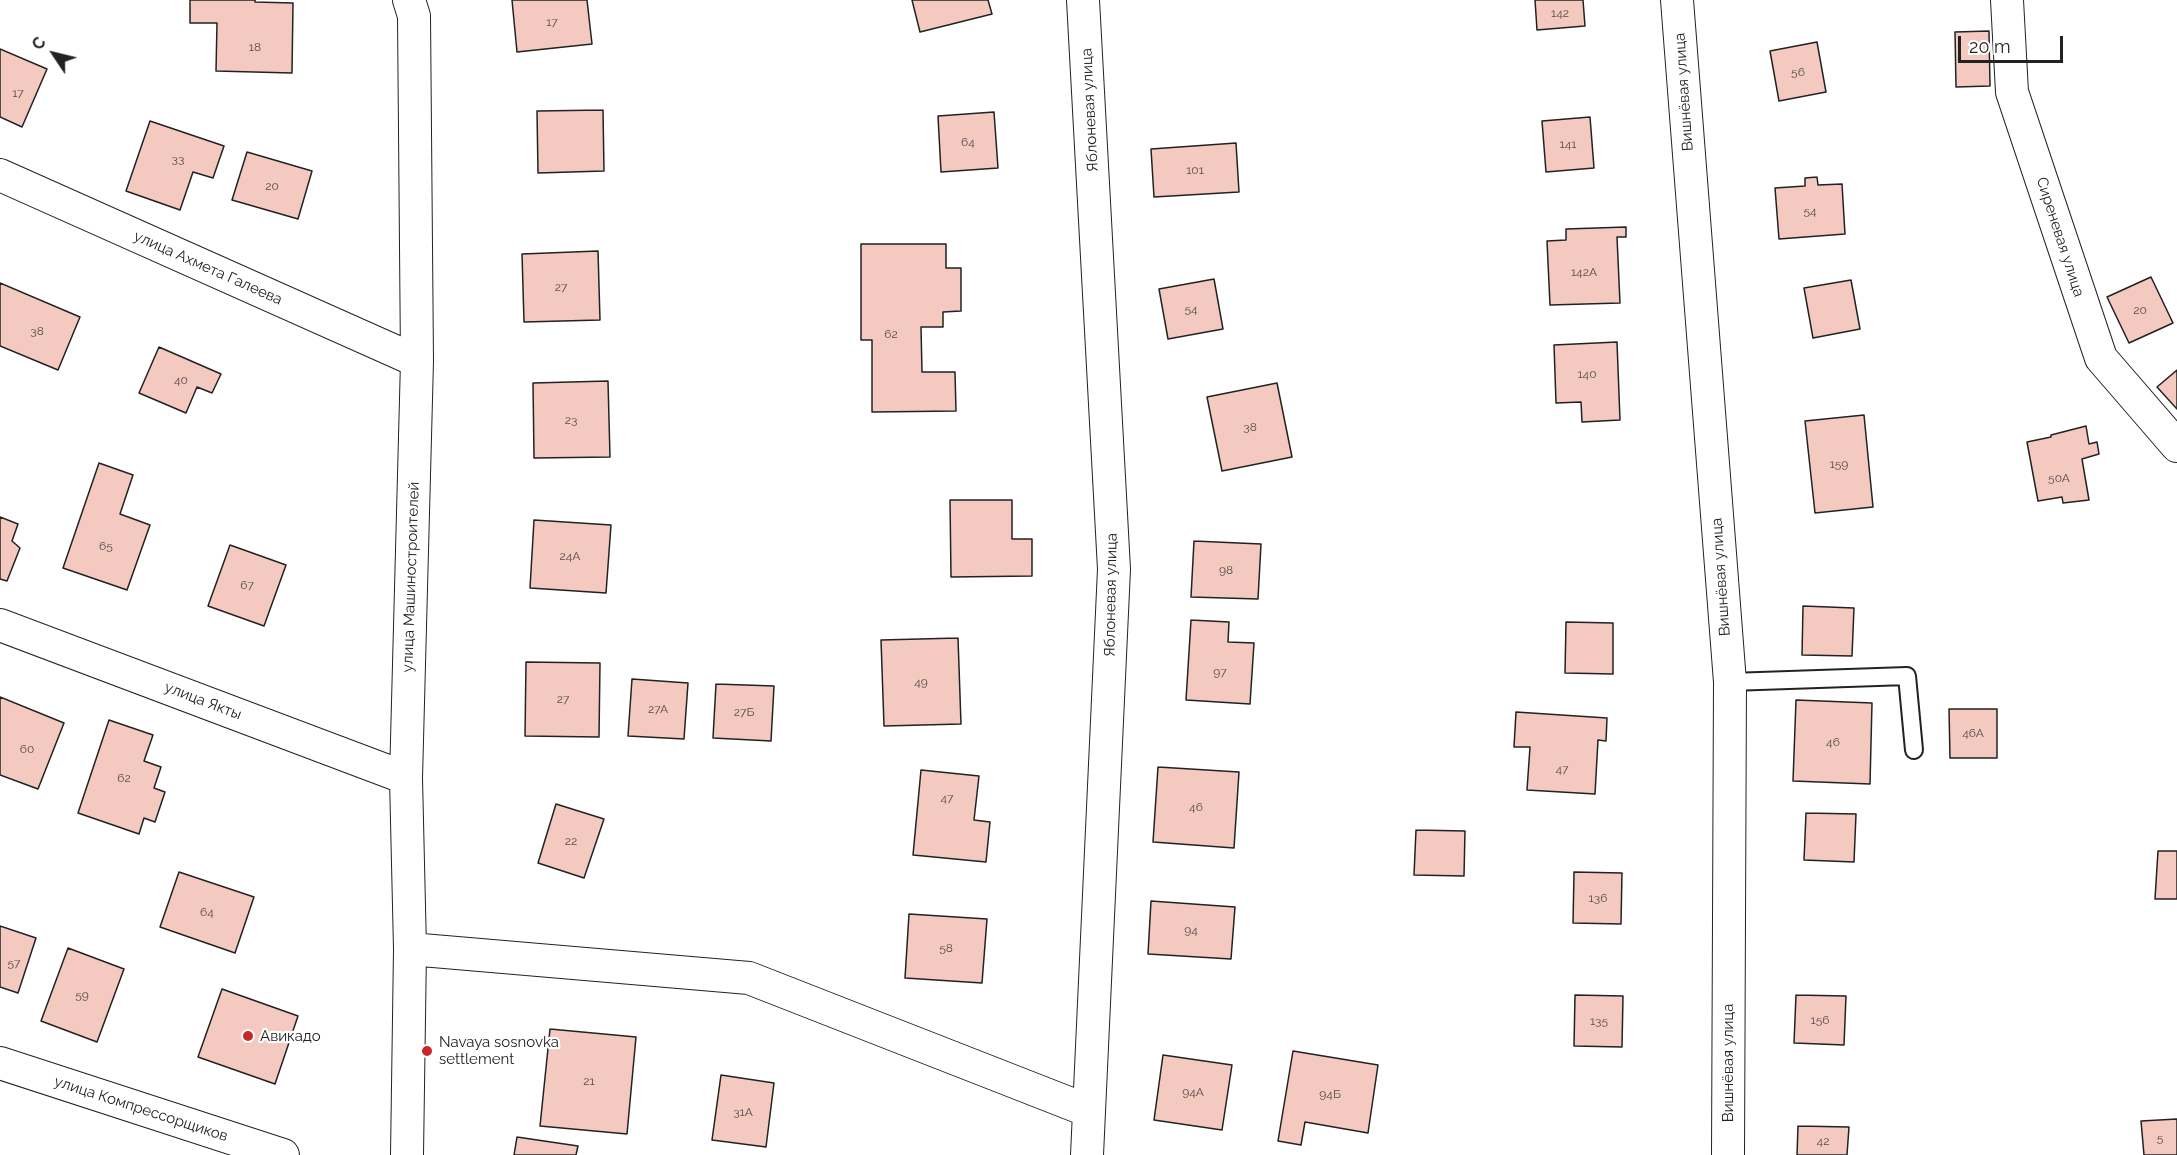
<!DOCTYPE html>
<meta charset="utf-8">
<style>
body{margin:0}
#map{position:relative;width:2177px;height:1155px;overflow:hidden;background:#fff;font-family:Raleway,sans-serif}
canvas{display:block}
.north{position:absolute;left:24px;top:24px;width:60px;height:60px;-webkit-text-stroke:4px #fff;paint-order:stroke;rotate:305deg;font-size:16px;font-weight:700;line-height:24px;text-align:center;color:#222}
.north::after{content:'';display:block;margin:auto;width:21px;height:27px;background:#222;clip-path:polygon(50% 0,100% 100%,50% 72%,0 100%)}
.scale{position:absolute;left:1958px;top:36px;width:105px;height:27px;box-sizing:border-box;border:3px solid #222;border-top:0;padding-left:8px;font-size:18px;line-height:21px;white-space:nowrap;color:#222;-webkit-text-stroke:4px #fff;paint-order:stroke}
</style>
<div id="map">
<canvas width="2177" height="1155"></canvas>
<div class="north">С</div>
<div class="scale">20 m</div>
</div>
<script>
const g = document.querySelector('canvas').getContext('2d');
g.lineJoin = 'round';
function fillPath(path, color) {
  g.fillStyle = color;
  g.fill(path, 'evenodd');
}
function poly(rows) {
  const path = new Path2D();
  for (const r of rows) {
    path.moveTo(r[0], r[1]);
    for (let i = 2; i < r.length; i += 2) path.lineTo(r[i], r[i + 1]);
  }
  return path;
}
function strokePath(path, color, width, dash) {
  g.strokeStyle = color;
  g.lineWidth = width;
  g.lineCap = dash ? 'butt' : 'round';
  g.setLineDash(dash || []);
  g.stroke(path);
}
function write(font, color, halo, rows, align = 'center') {
  g.font = font + ' Raleway,sans-serif';
  g.lineWidth = 4.5;
  g.setLineDash([]);
  g.textBaseline = 'middle';
  g.strokeStyle = halo;
  g.fillStyle = color;
  for (const [text, x, y, turn = 0] of rows) {
    g.save();
    g.translate(x, y);
    g.rotate((+turn || 0) * Math.PI / 180);
    g.textAlign = isNaN(turn) ? turn : align;
    if (halo) g.strokeText(text, 0, 0);
    g.fillText(text, 0, 0);
    g.restore();
  }
}
const building = poly([
 [190,0,255,0,255,2,293,3,292,73,216,71,217,23,190,23,190,0],
 [512,0,587,0,592,44,517,52,512,0],
 [912,0,988,0,992,14,920,32,912,0],
 [1535,0,1583,0,1585,26,1537,30,1535,0],
 [1989,31,1990,86,1956,87,1955,32,1989,31],
 [1817,42,1826,92,1779,101,1770,51,1817,42],
 [0,49,47,69,22,127,0,117,0,49],
 [603,110,604,171,538,173,537,111,603,110],
 [994,112,998,168,941,172,938,116,994,112],
 [1590,117,1594,168,1546,172,1542,121,1590,117],
 [150,121,224,146,213,178,193,172,180,210,126,191,150,121],
 [1236,143,1239,192,1154,197,1151,149,1236,143],
 [247,152,312,171,298,219,232,200,247,152],
 [1817,177,1818,185,1842,184,1845,234,1779,239,1775,188,1805,186,1805,178,1817,177],
 [1626,227,1626,237,1617,237,1620,303,1550,305,1547,241,1566,240,1566,229,1626,227],
 [861,244,946,244,946,268,961,268,961,311,943,312,943,327,921,327,922,372,955,372,956,411,872,412,872,340,861,340,861,244],
 [598,251,600,320,524,322,522,254,598,251],
 [2151,277,2173,323,2129,343,2107,297,2151,277],
 [1214,279,1223,329,1168,339,1159,289,1214,279],
 [1851,280,1860,329,1813,338,1804,288,1851,280],
 [0,283,80,317,58,370,0,346,0,283],
 [1617,342,1620,420,1582,422,1581,402,1556,403,1554,345,1617,342],
 [159,347,221,374,212,393,197,387,186,413,139,393,159,347],
 [2177,370,2177,409,2157,387,2177,370],
 [608,381,610,457,534,458,533,383,608,381],
 [1277,383,1292,457,1222,471,1207,397,1277,383],
 [1864,415,1873,507,1815,513,1805,421,1864,415],
 [2086,426,2089,444,2097,442,2099,454,2082,459,2089,500,2063,503,2062,497,2038,501,2027,442,2051,437,2051,435,2086,426],
 [99,463,133,475,120,514,150,525,127,590,63,568,99,463],
 [950,500,1012,500,1012,539,1032,539,1032,576,951,577,950,500],
 [0,517,18,524,12,541,20,548,7,581,0,579,0,517],
 [534,520,611,525,606,593,530,588,534,520],
 [1194,541,1261,544,1258,599,1191,597,1194,541],
 [230,545,286,565,264,626,208,606,230,545],
 [1803,606,1854,608,1852,656,1802,655,1803,606],
 [1191,620,1229,622,1228,642,1254,643,1250,704,1186,700,1191,620],
 [1566,622,1613,623,1613,674,1565,673,1566,622],
 [958,638,961,724,884,726,881,640,958,638],
 [526,662,600,663,599,737,525,736,526,662],
 [632,679,688,683,684,739,628,736,632,679],
 [716,684,774,686,771,741,713,738,716,684],
 [0,697,64,723,38,789,0,775,0,697],
 [1796,700,1872,703,1870,784,1793,781,1796,700],
 [1949,709,1997,709,1997,758,1950,758,1949,709],
 [1516,712,1607,718,1606,741,1598,740,1595,794,1527,790,1530,747,1514,747,1516,712],
 [109,720,153,735,144,761,161,767,154,788,165,792,155,822,144,818,139,834,78,813,109,720],
 [1158,767,1239,772,1234,848,1153,842,1158,767],
 [921,770,979,776,974,820,990,822,986,862,913,855,921,770],
 [556,804,604,819,584,878,538,863,556,804],
 [1806,813,1856,814,1854,862,1804,860,1806,813],
 [1416,830,1465,831,1464,876,1414,875,1416,830],
 [2158,851,2177,851,2177,899,2155,899,2158,851],
 [179,872,254,897,235,953,160,927,179,872],
 [1574,872,1622,873,1621,924,1573,923,1574,872],
 [1151,901,1235,907,1231,959,1148,954,1151,901],
 [909,914,987,919,982,983,905,978,909,914],
 [0,926,36,938,18,993,0,987,0,926],
 [68,948,124,969,97,1042,41,1021,68,948],
 [222,989,298,1016,275,1084,198,1057,222,989],
 [1575,995,1623,996,1622,1047,1574,1046,1575,995],
 [1796,995,1846,996,1844,1045,1794,1043,1796,995],
 [550,1029,636,1037,627,1134,540,1126,550,1029],
 [1293,1051,1378,1065,1368,1133,1305,1122,1301,1145,1278,1141,1293,1051],
 [1163,1055,1232,1065,1222,1130,1154,1120,1163,1055],
 [721,1075,774,1083,766,1147,712,1140,721,1075],
 [2177,1119,2177,1155,2144,1155,2141,1121,2177,1119],
 [1798,1126,1849,1127,1847,1155,1797,1155,1798,1126],
 [517,1137,578,1146,576,1155,514,1155,517,1137]
]);
fillPath(building, '#f3c9c0');
strokePath(building, '#222', 1.5);
const lane = poly([
 [1730,682,1907,676,1914,750]
]);
const street = poly([
 [1083,0,1114,569,1087,1155],
 [1677,0,1730,682,1728,1155],
 [2007,0,2012,92,2101,358,2177,446],
 [0,175,417,361],
 [0,625,406,778],
 [410,949,749,978,1089,1111],
 [0,1063,283,1155],
 [407,1155,410,949,406,778,417,361,414,16,409,0]
]);
strokePath(lane, '#222', 20);
strokePath(street, '#222', 34);
strokePath(lane, '#fff', 16);
strokePath(street, '#fff', 32);
for (const [x, y, r, color] of [
 [248,1036,6,"#c62828"],
 [427,1051,6,"#c62828"]
]) {
  const dot = new Path2D();
  dot.arc(x, y, r, 0, 2 * Math.PI);
  g.fillStyle = color;
  g.fill(dot);
  strokePath(dot, '#fff', 2);
}
write('12px', '#564c4a', null, [
 ["142",1560,13],
 ["17",552,22],
 ["18",255,47],
 ["56",1798,72],
 ["17",18,93],
 ["64",968,142],
 ["141",1568,144],
 ["33",178,159],
 ["101",1195,170],
 ["20",272,186],
 ["54",1810,211],
 ["142А",1584,272],
 ["27",561,287],
 ["54",1191,309],
 ["20",2140,310],
 ["38",37,331],
 ["62",891,334],
 ["140",1587,374],
 ["40",181,380],
 ["23",571,420],
 ["38",1250,427],
 ["159",1839,464],
 ["50А",2059,478],
 ["65",106,546],
 ["24А",570,556],
 ["98",1226,570],
 ["67",247,585],
 ["97",1220,672],
 ["49",921,682],
 ["27",563,699],
 ["27А",658,709],
 ["27Б",744,712],
 ["46А",1973,733],
 ["46",1833,742],
 ["60",27,749],
 ["47",1562,769],
 ["62",124,778],
 ["47",947,798],
 ["46",1196,807],
 ["22",571,841],
 ["136",1598,898],
 ["64",207,912],
 ["94",1191,930],
 ["58",946,948],
 ["57",14,963],
 ["59",82,995],
 ["156",1820,1020],
 ["135",1599,1021],
 ["21",589,1081],
 ["94А",1193,1092],
 ["94Б",1330,1094],
 ["31А",743,1112],
 ["5",2160,1138],
 ["42",1823,1141]
]);
write('15px', '#222', '#fff', [
 ["Вишнёвая улица",1684,92,-94],
 ["Яблоневая улица",1090,110,-93],
 ["Сиреневая улица",2060,237,72],
 ["улица Ахмета Галеева",208,268,24],
 ["улица Машиностроителей",411,577,-88],
 ["Вишнёвая улица",1721,577,-94],
 ["Яблоневая улица",1111,595,-89],
 ["улица Якты",203,701,21],
 ["Вишнёвая улица",1728,1063,-90],
 ["улица Компрессорщиков",141,1109,18]
]);
write('15px', '#222', '#fff', [
 ["Авикадо",260,1036],
 ["Navaya sosnovka",439,1042],
 ["settlement",439,1059]
], 'left');
</script>
